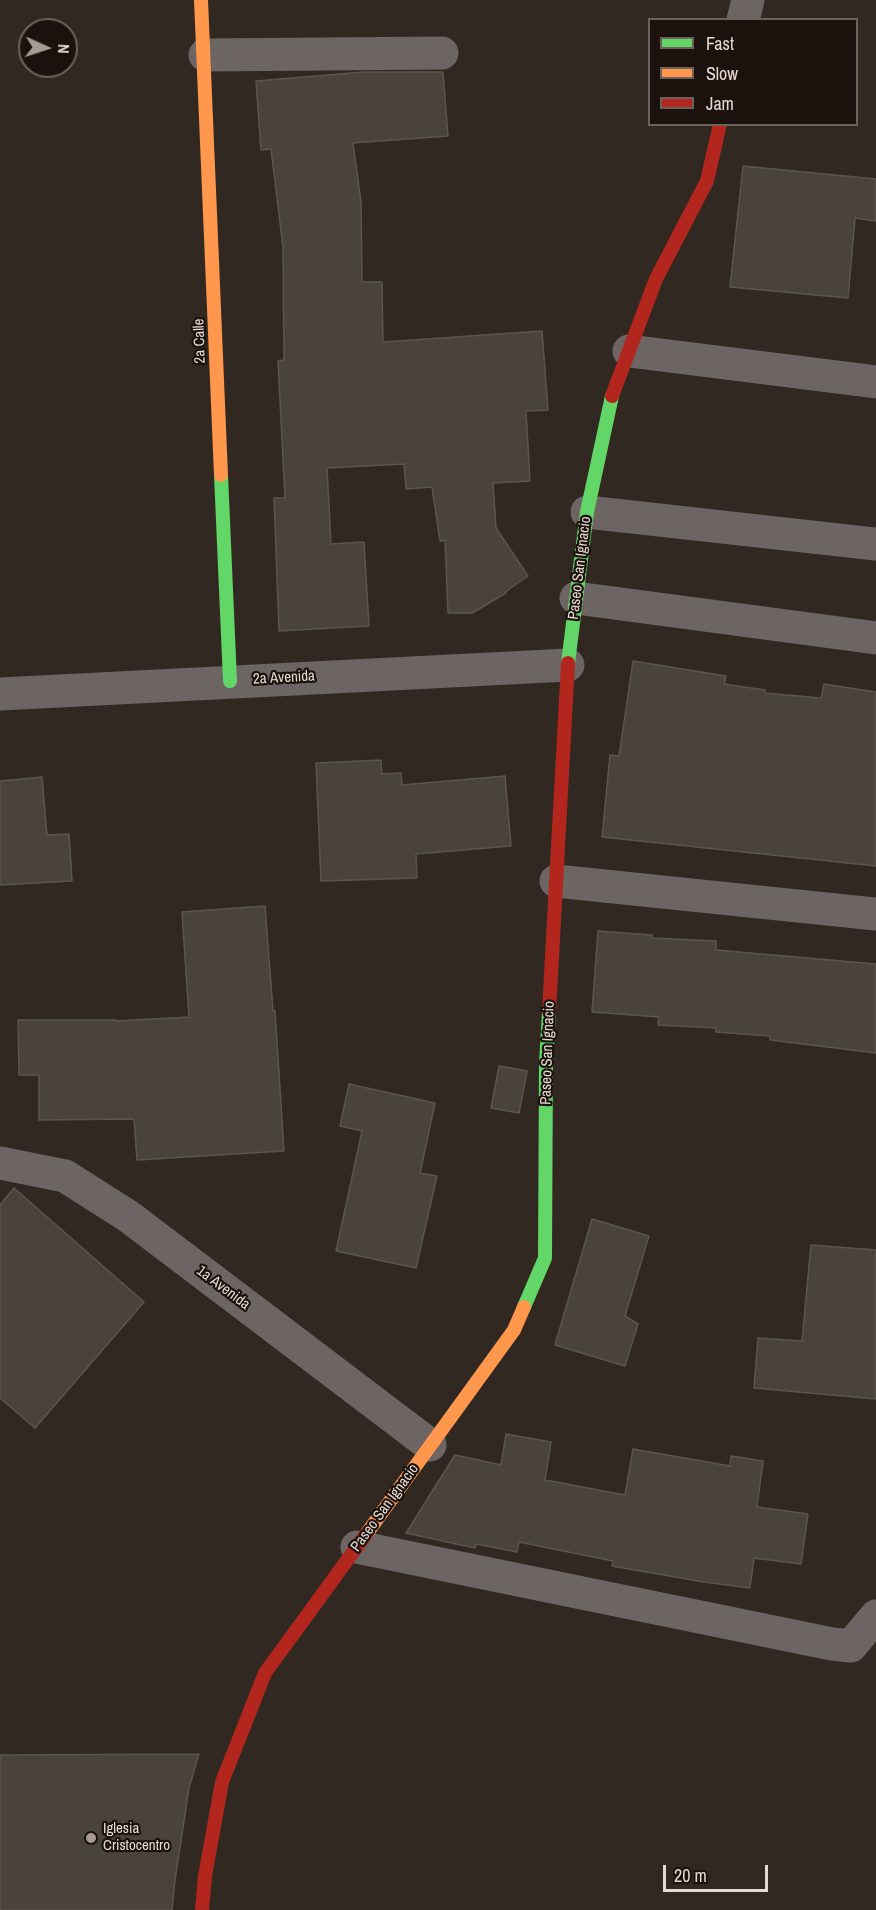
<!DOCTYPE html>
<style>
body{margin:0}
#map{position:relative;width:876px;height:1910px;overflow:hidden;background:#322822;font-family:"Archivo Narrow",sans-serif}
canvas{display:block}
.legend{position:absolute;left:648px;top:18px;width:210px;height:108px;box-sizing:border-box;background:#1b120d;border:2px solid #6c625b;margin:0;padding:8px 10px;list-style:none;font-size:18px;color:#e6d9d1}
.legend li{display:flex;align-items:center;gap:12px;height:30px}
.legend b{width:30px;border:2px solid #6c625b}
.north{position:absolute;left:18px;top:18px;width:60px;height:60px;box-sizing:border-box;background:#1b120d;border:2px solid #6c625b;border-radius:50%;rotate:93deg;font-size:16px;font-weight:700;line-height:24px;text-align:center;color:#e6d9d1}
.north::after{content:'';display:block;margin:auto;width:21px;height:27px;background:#a79b94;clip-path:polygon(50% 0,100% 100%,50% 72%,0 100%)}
.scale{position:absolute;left:663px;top:1865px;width:105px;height:27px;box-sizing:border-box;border:3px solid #e6d9d1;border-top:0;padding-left:8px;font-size:18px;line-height:21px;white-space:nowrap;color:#e6d9d1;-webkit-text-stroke:4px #1b120d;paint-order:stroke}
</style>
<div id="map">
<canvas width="876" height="1910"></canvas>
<ul class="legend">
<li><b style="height:8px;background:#63d668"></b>Fast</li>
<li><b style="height:8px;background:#ff974d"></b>Slow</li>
<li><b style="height:8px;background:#b3261e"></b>Jam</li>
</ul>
<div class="north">N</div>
<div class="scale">20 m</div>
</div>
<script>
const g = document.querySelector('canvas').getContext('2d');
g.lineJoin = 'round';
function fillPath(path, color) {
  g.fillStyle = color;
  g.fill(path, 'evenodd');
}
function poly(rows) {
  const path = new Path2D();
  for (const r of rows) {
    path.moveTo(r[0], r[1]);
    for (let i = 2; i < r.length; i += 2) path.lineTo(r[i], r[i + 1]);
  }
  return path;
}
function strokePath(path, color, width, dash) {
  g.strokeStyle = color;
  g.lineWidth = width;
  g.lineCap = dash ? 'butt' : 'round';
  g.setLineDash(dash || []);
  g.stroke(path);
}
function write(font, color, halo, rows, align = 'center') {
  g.font = font + ' "Archivo Narrow",sans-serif';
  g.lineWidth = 4.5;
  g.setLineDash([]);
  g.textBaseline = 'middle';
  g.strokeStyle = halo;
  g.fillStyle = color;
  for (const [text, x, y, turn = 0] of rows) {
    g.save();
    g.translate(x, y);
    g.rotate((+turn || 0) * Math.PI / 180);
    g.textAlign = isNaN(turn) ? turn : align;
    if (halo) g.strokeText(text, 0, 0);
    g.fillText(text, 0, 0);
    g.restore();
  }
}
const building = poly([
 [364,72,443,72,448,136,353,143,361,202,362,282,382,282,383,342,542,331,548,410,526,411,530,481,493,483,496,528,528,576,505,592,506,593,472,613,448,613,445,540,440,541,432,487,406,489,404,464,327,468,331,544,364,542,369,626,279,631,274,498,285,498,278,361,284,360,283,247,271,149,261,150,256,81,364,72],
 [743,166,876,179,876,221,855,218,848,298,730,287,743,166],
 [633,661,726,676,724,684,765,690,765,693,821,698,824,684,876,692,876,866,602,837,610,755,619,756,633,661],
 [381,760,382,774,401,773,402,785,505,776,511,846,416,854,417,878,321,881,316,763,381,760],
 [42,777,47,835,69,834,72,881,0,885,0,781,42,777],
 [265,906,273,1011,275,1011,284,1151,137,1160,134,1119,39,1120,39,1075,19,1075,18,1020,116,1020,116,1021,189,1017,182,912,265,906],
 [598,931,652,935,652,938,716,941,716,950,876,964,876,1053,770,1040,770,1036,716,1032,716,1028,658,1025,659,1017,592,1012,598,931],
 [499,1066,527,1071,519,1113,491,1108,499,1066],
 [349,1084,435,1103,420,1173,437,1176,416,1268,336,1251,362,1131,340,1126,349,1084],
 [14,1188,144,1302,35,1428,0,1398,0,1205,14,1188],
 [592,1219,649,1236,625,1316,638,1324,625,1366,555,1345,592,1219],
 [811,1245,876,1250,876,1399,754,1388,758,1338,802,1341,811,1245],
 [506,1434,551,1442,545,1480,625,1495,633,1449,730,1466,731,1456,763,1461,757,1507,808,1514,801,1564,754,1558,750,1588,704,1582,612,1566,613,1561,519,1542,517,1552,476,1544,475,1548,406,1533,455,1455,501,1465,506,1434],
 [199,1754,189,1788,175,1880,172,1910,0,1910,0,1755,199,1754]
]);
fillPath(building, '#4a433c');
strokePath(building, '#5c554e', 1.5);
strokePath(poly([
 [743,20,748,0],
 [205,55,442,53],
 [629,351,876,382],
 [587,512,876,544],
 [576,598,876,638],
 [0,694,568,665],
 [556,881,876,914],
 [0,1163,65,1176,128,1216,430,1445],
 [357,1547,832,1644,851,1646,876,1616]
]), '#6d6563', 33);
strokePath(poly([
 [221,475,230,681],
 [568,663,587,512,612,396],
 [524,1307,545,1258,546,1063,549,1012]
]), '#63d668', 14);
strokePath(poly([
 [201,0,221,475],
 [367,1533,514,1330,524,1307]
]), '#ff974d', 14);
strokePath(poly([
 [612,396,656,279,707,181,720,124],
 [549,1012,568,663],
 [202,1910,205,1876,222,1782,265,1673,367,1533]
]), '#b3261e', 14);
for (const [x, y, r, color] of [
 [91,1838,6,"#a79b94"]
]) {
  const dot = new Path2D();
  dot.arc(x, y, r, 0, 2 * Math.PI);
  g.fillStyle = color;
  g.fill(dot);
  strokePath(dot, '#1b120d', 2);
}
write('15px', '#e6d9d1', '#1b120d', [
 ["2a Calle",200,341,-92],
 ["Paseo San Ignacio",580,568,-83],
 ["2a Avenida",284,678,-3],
 ["Paseo San Ignacio",548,1053,-88],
 ["1a Avenida",223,1288,37],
 ["Paseo San Ignacio",385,1508,-54]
]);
write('15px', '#e6d9d1', '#1b120d', [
 ["Iglesia",103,1829],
 ["Cristocentro",103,1846]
], 'left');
</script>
